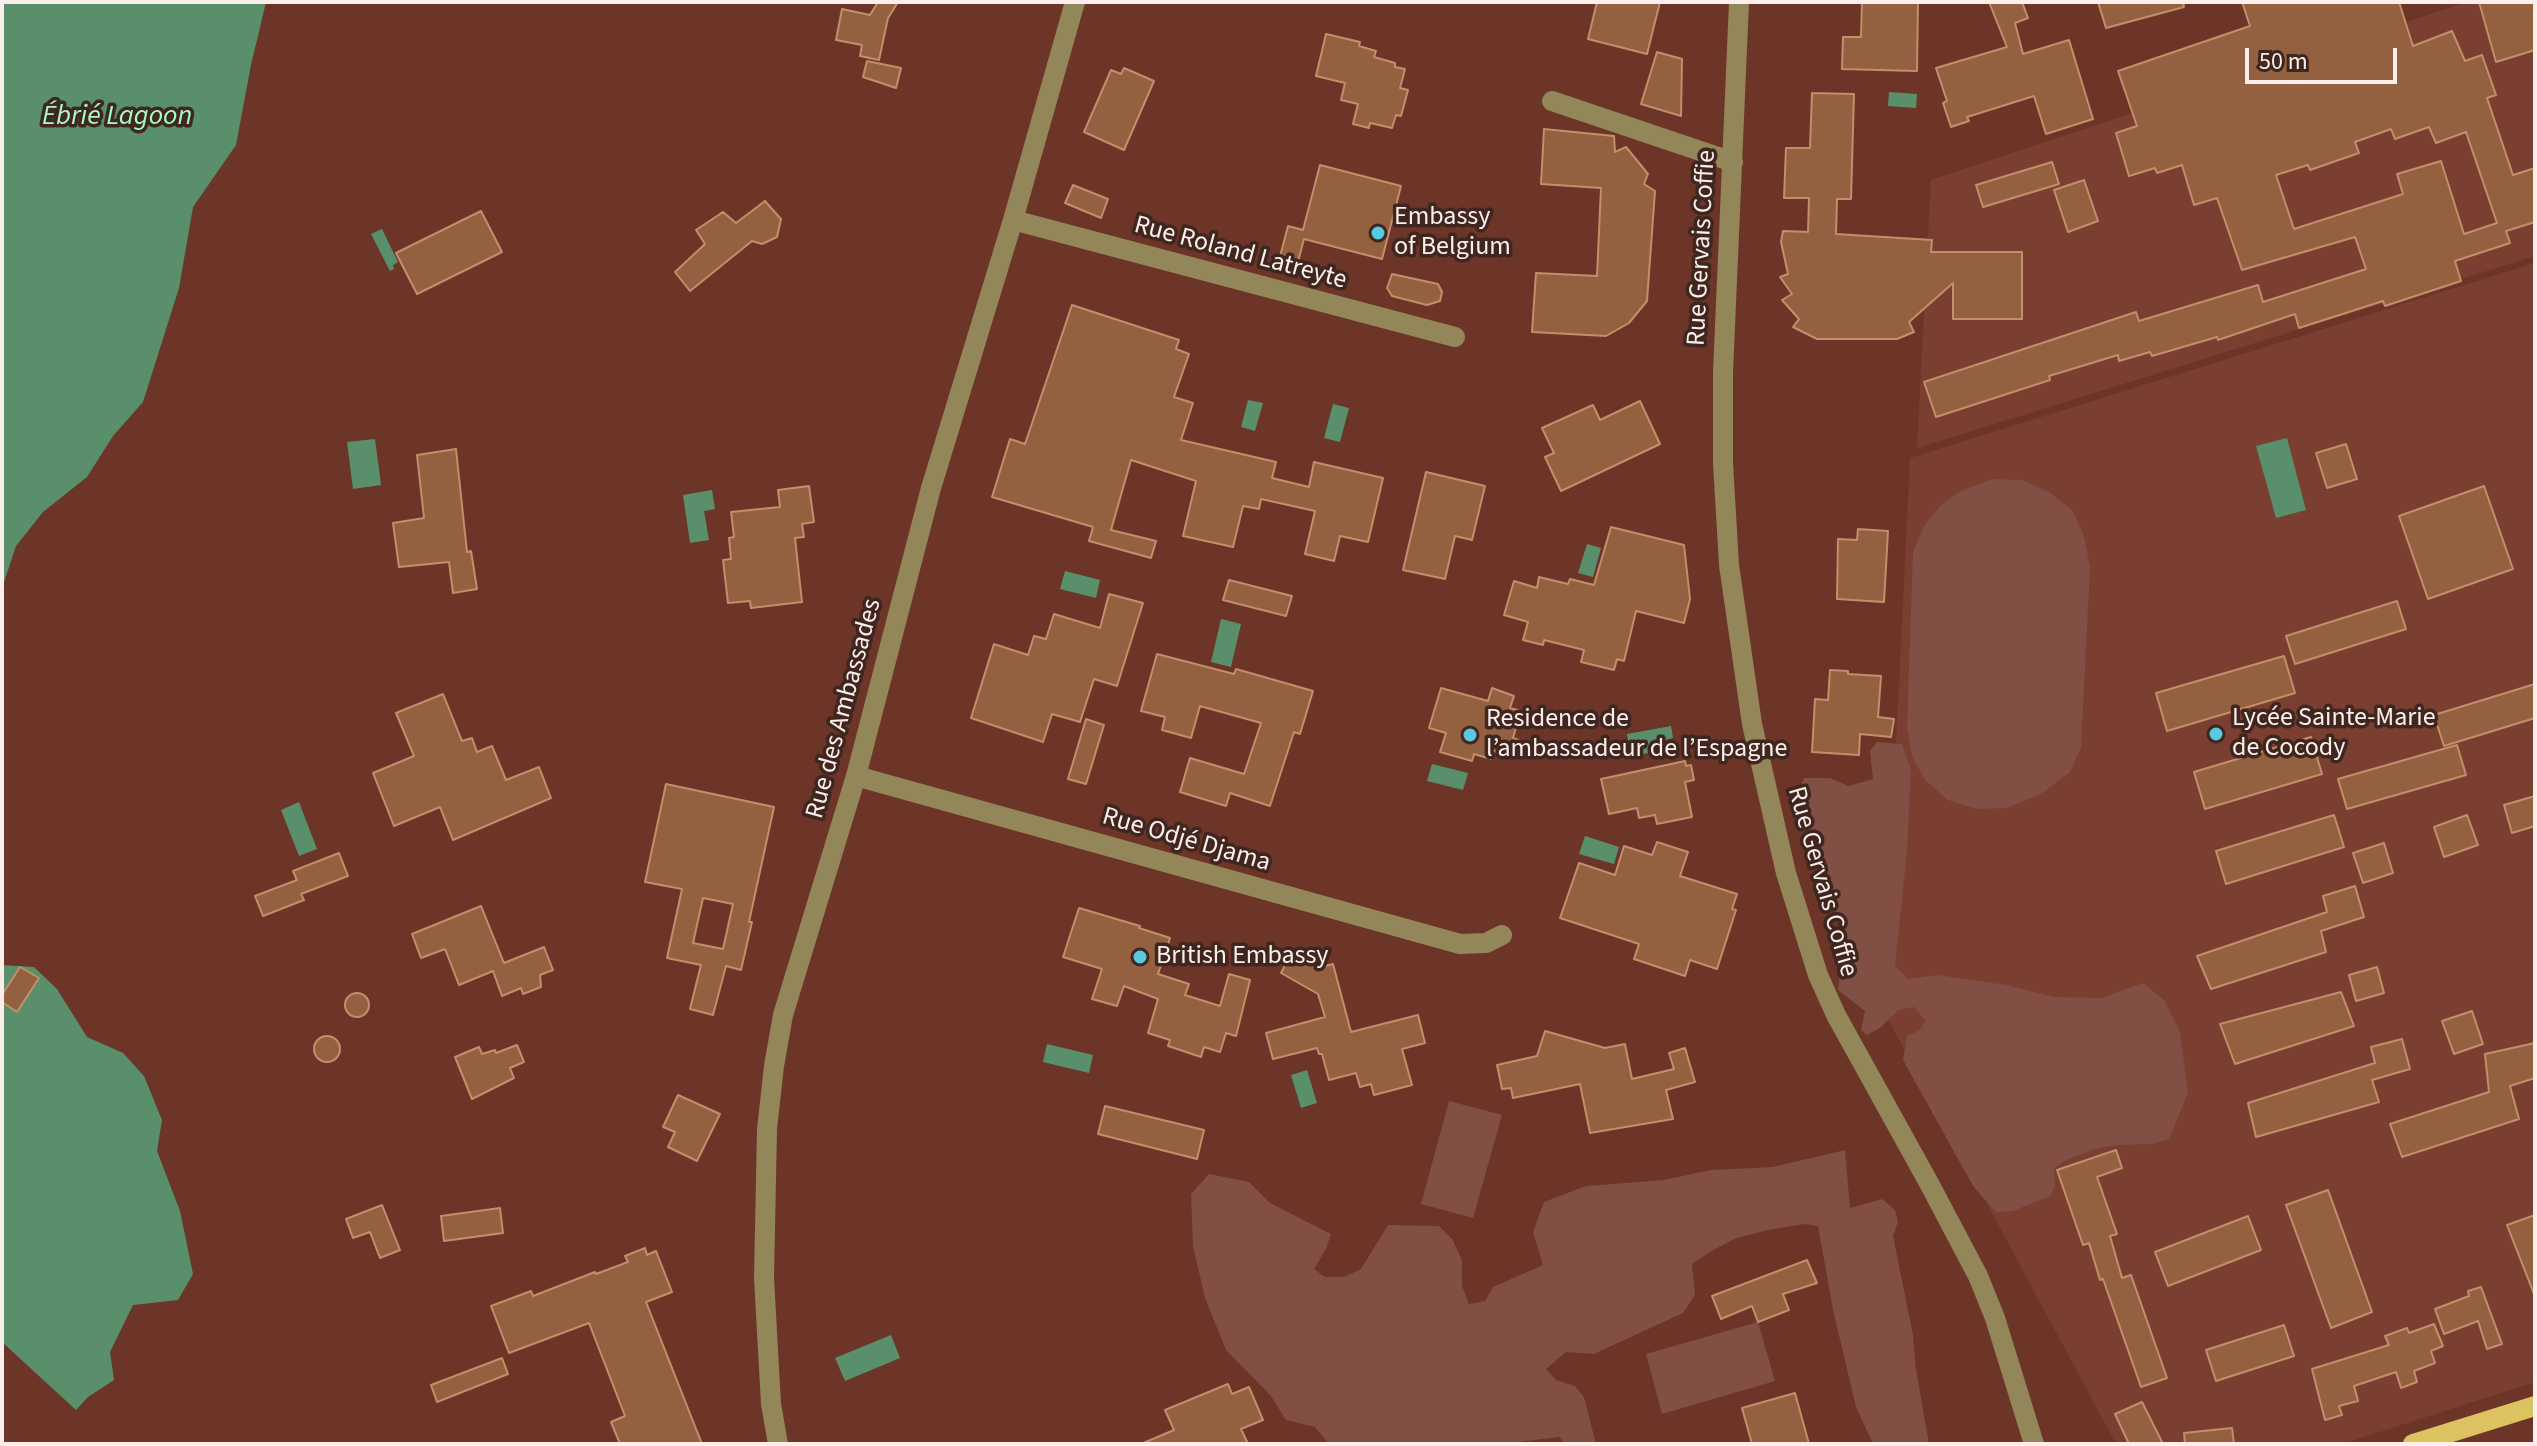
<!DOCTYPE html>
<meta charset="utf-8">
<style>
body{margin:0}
#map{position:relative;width:2537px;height:1446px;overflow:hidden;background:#6c3528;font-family:"Source Sans 3",sans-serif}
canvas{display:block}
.frame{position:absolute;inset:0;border:4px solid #fceeea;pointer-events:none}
.scale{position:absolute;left:2245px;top:48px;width:152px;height:36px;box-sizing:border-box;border:4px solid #fceeea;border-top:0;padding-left:10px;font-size:24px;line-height:28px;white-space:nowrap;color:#fceeea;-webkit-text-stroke:6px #3f261f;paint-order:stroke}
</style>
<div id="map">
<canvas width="2537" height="1446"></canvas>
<div class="frame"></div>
<div class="scale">50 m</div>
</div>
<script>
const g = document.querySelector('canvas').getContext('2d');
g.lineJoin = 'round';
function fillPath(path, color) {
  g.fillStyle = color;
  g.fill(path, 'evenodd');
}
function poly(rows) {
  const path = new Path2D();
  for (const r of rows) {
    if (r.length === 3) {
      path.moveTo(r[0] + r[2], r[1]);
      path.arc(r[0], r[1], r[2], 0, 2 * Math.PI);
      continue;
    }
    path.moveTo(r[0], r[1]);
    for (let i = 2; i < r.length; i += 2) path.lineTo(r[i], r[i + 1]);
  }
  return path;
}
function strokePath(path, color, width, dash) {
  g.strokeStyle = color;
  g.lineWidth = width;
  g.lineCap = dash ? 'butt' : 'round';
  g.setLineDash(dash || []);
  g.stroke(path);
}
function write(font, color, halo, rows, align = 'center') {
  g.font = font + ' "Source Sans 3",sans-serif';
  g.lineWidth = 7;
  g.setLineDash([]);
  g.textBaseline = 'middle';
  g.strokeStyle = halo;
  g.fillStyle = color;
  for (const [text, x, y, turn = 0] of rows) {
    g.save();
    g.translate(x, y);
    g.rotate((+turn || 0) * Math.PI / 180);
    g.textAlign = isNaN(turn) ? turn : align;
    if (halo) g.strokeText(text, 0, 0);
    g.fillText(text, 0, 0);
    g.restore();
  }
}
fillPath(poly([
 [2467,2,2535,2,2535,256,1917,448,1931,180],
 [2535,263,2535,1382,2342,1444,2116,1444,1883,1010,1910,458]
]), '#7b3f31');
fillPath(poly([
 [1993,479,2022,480,2049,492,2072,510,2084,536,2090,567,2081,747,2070,772,2042,793,2007,808,1977,809,1948,800,1926,781,1913,759,1907,728,1913,552,1924,526,1941,505,1963,490],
 [1877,742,1902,744,1911,770,1907,851,1895,966,1908,979,1937,975,2006,985,2054,997,2101,998,2143,983,2164,1000,2180,1032,2188,1093,2169,1139,2152,1144,2115,1145,2095,1149,2064,1161,2054,1168,2055,1187,2050,1196,2013,1211,1996,1212,1973,1186,1903,1060,1907,1036,1920,1030,1925,1021,1915,1007,1898,1010,1880,1028,1867,1035,1861,1030,1865,1011,1838,990,1843,958,1842,930,1810,841,1800,789,1804,778,1830,778,1848,786,1873,779,1870,751],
 [1449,1101,1502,1115,1473,1218,1421,1204],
 [1845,1150,1850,1208,1882,1199,1895,1210,1898,1222,1893,1236,1913,1335,1916,1369,1929,1444,1873,1444,1856,1407,1833,1310,1818,1226,1805,1224,1768,1230,1734,1239,1710,1252,1692,1264,1695,1295,1683,1313,1594,1354,1566,1352,1546,1369,1556,1380,1575,1386,1584,1397,1596,1444,1564,1444,1560,1437,1500,1444,1329,1444,1315,1427,1286,1420,1271,1396,1226,1350,1205,1298,1193,1246,1191,1194,1209,1174,1249,1182,1270,1203,1331,1234,1326,1249,1314,1269,1325,1277,1344,1277,1361,1269,1388,1225,1439,1226,1452,1239,1462,1260,1462,1286,1469,1304,1485,1301,1493,1287,1543,1265,1533,1232,1544,1202,1586,1186,1664,1180,1711,1170,1773,1167],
 [1758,1322,1775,1381,1662,1414,1646,1354]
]), '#814f43');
fillPath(poly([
 [2,2,266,2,251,65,236,145,193,207,179,288,143,402,113,436,87,477,43,512,16,546,2,588],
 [1889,92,1917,94,1916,108,1888,106],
 [382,229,398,262,393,265,394,269,390,271,371,234],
 [1248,400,1263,403,1255,431,1241,427],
 [1333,404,1349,408,1340,442,1324,438],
 [2287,438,2306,510,2276,518,2256,446],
 [375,439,381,485,353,489,347,442],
 [712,490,715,509,704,511,709,540,690,543,683,495],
 [1587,544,1601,548,1593,577,1578,573],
 [1065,571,1100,580,1096,598,1060,589],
 [1221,619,1241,624,1231,667,1211,662],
 [1671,726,1673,738,1661,741,1662,750,1643,754,1641,744,1629,746,1627,734],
 [1432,764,1468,773,1463,790,1427,781],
 [299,802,317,849,299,856,281,810],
 [1585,836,1619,847,1614,864,1579,854],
 [2,965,34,967,57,989,87,1037,123,1053,144,1076,162,1120,157,1151,180,1211,193,1274,178,1300,133,1305,110,1352,114,1380,88,1397,76,1410,2,1342],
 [1047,1044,1093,1055,1089,1073,1043,1062],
 [1307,1070,1317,1103,1301,1108,1291,1075],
 [891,1335,900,1358,845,1381,835,1358]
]), '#59906b');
const building = poly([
 [878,2,898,2,888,18,879,60,860,56,862,45,836,40,842,9,870,15,878,2],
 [1597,2,1660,2,1647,54,1588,39,1597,2],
 [1862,2,1918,2,1917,71,1842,69,1843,37,1861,37,1862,2],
 [1989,2,2022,2,2028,18,2015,23,2023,54,2069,40,2093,119,2046,134,2034,96,1967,117,1969,121,1951,127,1943,103,1947,101,1936,68,2007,47,1989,2],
 [2098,2,2183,2,2184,7,2106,28,2098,2],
 [2242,2,2399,2,2413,46,2452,31,2465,61,2482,55,2496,95,2487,98,2513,175,2535,168,2535,222,2506,231,2510,243,2455,261,2461,281,2385,306,2383,301,2299,328,2295,314,2218,340,2217,337,2152,356,2150,352,2119,361,2118,355,2049,376,2050,380,1936,417,1924,382,2136,312,2139,321,2258,285,2263,302,2366,269,2355,237,2242,270,2217,198,2194,205,2182,165,2157,173,2155,168,2129,176,2116,133,2137,126,2118,71,2250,26,2242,2],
 [2429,127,2436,143,2466,132,2497,223,2464,234,2441,161,2397,174,2403,194,2294,229,2276,175,2308,165,2310,170,2359,153,2355,142,2391,129,2395,139,2429,127],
 [2479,2,2535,2,2535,50,2496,62,2479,2],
 [1326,34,1360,42,1359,46,1376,51,1374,57,1395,63,1395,67,1405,69,1400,88,1408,90,1401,116,1396,115,1392,128,1370,123,1369,128,1353,124,1358,104,1341,100,1345,83,1316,76,1326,34],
 [1657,52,1682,59,1681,116,1641,104,1657,52],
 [867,61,901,68,896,88,863,77,867,61],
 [1124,68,1154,81,1124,150,1084,132,1111,70,1121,74,1124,68],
 [1812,93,1854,94,1851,199,1837,199,1836,234,1932,240,1931,252,2022,252,2022,319,1953,319,1953,283,1909,322,1914,332,1897,339,1817,339,1793,327,1799,319,1782,300,1792,294,1780,277,1788,274,1781,242,1783,231,1808,232,1809,198,1784,198,1786,148,1810,148,1812,93],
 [1544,129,1614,136,1615,152,1626,147,1648,174,1644,184,1655,191,1647,301,1629,323,1606,336,1532,332,1536,273,1597,276,1601,188,1541,184,1544,129],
 [2052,162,2059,184,1983,207,1976,185,2052,162],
 [1320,165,1401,186,1382,259,1304,239,1295,273,1277,268,1288,226,1303,230,1320,165],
 [2084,180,2098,221,2068,232,2054,190,2084,180],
 [1073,185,1108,199,1101,218,1065,203,1073,185],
 [765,201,781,219,777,237,762,244,752,241,690,291,675,272,705,244,696,230,723,212,736,223,765,201],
 [481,211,502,252,417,294,396,253,481,211],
 [1392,274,1438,284,1442,292,1440,301,1427,305,1392,296,1387,288,1392,274],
 [1072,305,1179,340,1176,349,1189,354,1174,397,1193,403,1181,440,1276,462,1272,478,1309,487,1314,462,1383,478,1368,542,1340,536,1334,561,1305,554,1315,511,1261,499,1259,509,1243,506,1233,547,1183,536,1196,481,1131,460,1111,530,1156,541,1151,558,1089,541,1093,527,992,497,1010,439,1025,444,1072,305],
 [1640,401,1660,444,1561,491,1545,457,1554,453,1542,428,1593,405,1600,420,1640,401],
 [2346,444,2357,479,2327,488,2316,453,2346,444],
 [456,449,467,552,471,551,477,589,453,593,449,562,399,567,393,523,424,518,417,455,456,449],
 [1426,472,1485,486,1472,540,1455,536,1445,579,1403,570,1426,472],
 [809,486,814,522,802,524,804,537,795,538,802,602,751,608,750,601,728,603,723,560,731,559,729,538,734,537,731,512,780,507,778,490,809,486],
 [2484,486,2513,569,2428,599,2399,516,2484,486],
 [1611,527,1684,545,1690,599,1684,623,1636,611,1624,661,1617,659,1614,670,1581,662,1584,650,1544,640,1543,645,1523,640,1528,622,1504,615,1514,581,1537,588,1539,577,1568,584,1570,579,1594,585,1611,527],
 [1858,529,1888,531,1884,602,1837,599,1838,539,1857,540,1858,529],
 [1229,580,1292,596,1286,616,1223,600,1229,580],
 [1109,594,1143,603,1117,686,1094,679,1080,722,1052,714,1043,742,971,718,994,644,1028,655,1034,636,1046,639,1054,614,1100,628,1109,594],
 [2397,601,2406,629,2295,664,2286,636,2397,601],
 [1157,654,1234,674,1236,669,1313,691,1300,734,1294,732,1270,806,1230,793,1226,806,1180,792,1190,758,1244,774,1261,723,1200,706,1191,738,1162,730,1165,717,1141,711,1157,654],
 [2284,656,2295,693,2167,731,2156,693,2284,656],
 [1830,670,1848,671,1848,674,1881,676,1878,717,1894,719,1891,737,1860,734,1859,755,1812,752,1815,699,1828,700,1830,670],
 [2535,684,2535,718,2444,746,2434,715,2535,684],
 [1441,688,1488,701,1492,688,1514,696,1510,708,1521,711,1513,738,1519,740,1513,757,1493,751,1491,759,1474,754,1472,761,1440,752,1446,733,1429,728,1441,688],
 [443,694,462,741,472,738,477,752,492,746,506,780,539,767,551,798,453,840,440,807,394,826,373,773,414,756,396,713,443,694],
 [1086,719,1104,725,1086,784,1068,779,1086,719],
 [2311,737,2322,774,2205,809,2194,772,2311,737],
 [2457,745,2466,775,2347,809,2338,779,2457,745],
 [1685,761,1686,766,1691,765,1694,780,1685,782,1692,817,1657,824,1655,815,1639,818,1637,808,1609,814,1601,779,1685,761],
 [666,784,774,807,749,922,752,922,741,970,726,966,713,1015,690,1009,701,965,667,958,682,889,645,882,666,784],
 [703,898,733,904,723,949,693,943,703,898],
 [2535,796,2535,826,2512,833,2504,805,2535,796],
 [2334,815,2344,847,2226,884,2216,851,2334,815],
 [2467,815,2478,845,2444,857,2434,827,2467,815],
 [1657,842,1688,852,1680,876,1737,894,1732,909,1736,910,1717,969,1690,960,1685,976,1634,959,1639,944,1560,918,1579,863,1615,875,1624,846,1652,855,1657,842],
 [2384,843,2393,873,2363,883,2353,853,2384,843],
 [339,853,348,876,301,894,304,900,263,916,255,896,297,880,293,871,339,853],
 [2355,886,2364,917,2321,931,2326,952,2211,989,2197,956,2327,912,2323,896,2355,886],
 [481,906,504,963,544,947,553,970,540,975,541,987,523,994,521,988,502,996,493,971,459,985,445,949,421,958,412,934,481,906],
 [1079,908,1140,926,1139,928,1170,938,1158,974,1189,984,1185,995,1220,1006,1229,974,1250,980,1236,1036,1226,1033,1220,1052,1204,1047,1201,1057,1168,1046,1170,1040,1148,1033,1158,999,1124,986,1117,1006,1092,999,1102,969,1063,957,1079,908],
 [1292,952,1321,967,1333,964,1351,1032,1418,1015,1425,1043,1402,1049,1412,1085,1374,1095,1371,1084,1360,1087,1356,1073,1329,1080,1322,1054,1319,1054,1317,1048,1273,1059,1266,1033,1325,1017,1318,994,1281,973,1292,952],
 [20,967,39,978,17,1012,2,1002,2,995,20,967],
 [2377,967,2384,993,2356,1001,2349,975,2377,967],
 [2341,992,2354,1026,2235,1064,2220,1024,2341,992],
 [357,1005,12],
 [2472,1011,2483,1044,2454,1054,2442,1021,2472,1011],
 [1545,1031,1605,1048,1625,1044,1632,1079,1674,1069,1669,1053,1685,1048,1695,1082,1666,1090,1673,1119,1590,1133,1580,1084,1513,1098,1511,1088,1502,1089,1497,1065,1537,1056,1545,1031],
 [327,1049,13],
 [2402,1039,2410,1069,2372,1080,2379,1102,2256,1137,2248,1103,2375,1063,2371,1047,2402,1039],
 [2535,1043,2535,1078,2510,1086,2519,1119,2402,1157,2390,1124,2489,1092,2485,1054,2535,1043],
 [517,1045,524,1062,510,1068,514,1078,472,1099,455,1057,479,1047,482,1054,495,1050,496,1053,517,1045],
 [678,1095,720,1114,697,1161,668,1147,675,1132,663,1127,678,1095],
 [1105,1106,1204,1130,1197,1159,1098,1134,1105,1106],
 [2116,1150,2122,1168,2097,1177,2117,1234,2110,1236,2122,1278,2131,1275,2167,1378,2141,1387,2103,1279,2100,1280,2089,1243,2083,1245,2057,1170,2116,1150],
 [2328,1190,2372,1312,2331,1328,2286,1205,2328,1190],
 [382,1205,400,1250,380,1258,370,1232,353,1238,346,1219,382,1205],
 [500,1208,503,1233,444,1241,441,1216,500,1208],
 [2535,1215,2535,1293,2534,1294,2507,1225,2535,1215],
 [2248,1216,2261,1250,2168,1286,2155,1252,2248,1216],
 [645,1248,647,1255,656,1251,672,1292,646,1302,702,1444,620,1444,611,1422,625,1416,589,1323,509,1353,491,1306,531,1291,533,1296,595,1272,596,1274,628,1262,625,1256,645,1248],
 [1807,1260,1817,1283,1783,1294,1789,1310,1758,1322,1752,1306,1721,1319,1712,1296,1807,1260],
 [2481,1287,2502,1344,2487,1349,2478,1321,2444,1334,2435,1309,2469,1296,2468,1291,2481,1287],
 [2434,1324,2443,1346,2431,1351,2435,1363,2414,1371,2417,1382,2401,1388,2396,1372,2354,1386,2358,1401,2339,1406,2342,1415,2325,1420,2312,1369,2389,1345,2385,1336,2407,1328,2409,1333,2434,1324],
 [2284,1325,2294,1356,2216,1381,2206,1350,2284,1325],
 [502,1358,508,1374,437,1402,431,1385,502,1358],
 [1228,1384,1232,1394,1249,1387,1263,1420,1241,1429,1248,1444,1141,1444,1174,1430,1165,1410,1228,1384],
 [1795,1393,1809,1444,1752,1444,1742,1408,1795,1393],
 [2142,1402,2163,1444,2129,1444,2115,1414,2142,1402],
 [2232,1428,2234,1444,2185,1444,2184,1433,2232,1428]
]);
fillPath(building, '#93613f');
strokePath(building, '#c38e6b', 2);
strokePath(poly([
 [1739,2,1723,373,1723,463,1729,565,1752,724,1786,873,1818,975,1836,1015,1930,1185,1978,1276,1995,1318,2034,1444],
 [1552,101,1733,162],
 [1013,220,1455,337],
 [856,776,1460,944,1486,943,1502,935],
 [778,1444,771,1404,764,1278,767,1129,774,1066,783,1015,856,776,931,488,1013,220,1075,2]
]), '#938659', 20);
strokePath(poly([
 [2413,1444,2535,1406]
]), '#ddc262', 20);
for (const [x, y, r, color] of [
 [1378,233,8,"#57c9e1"],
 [2216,734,8,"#57c9e1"],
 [1470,735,8,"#57c9e1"],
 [1140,957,8,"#57c9e1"]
]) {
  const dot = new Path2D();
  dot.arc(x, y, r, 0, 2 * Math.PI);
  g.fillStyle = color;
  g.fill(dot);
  strokePath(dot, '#3f261f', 3);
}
write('26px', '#fceeea', '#3f261f', [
 ["Embassy",1394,218],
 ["of Belgium",1394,248],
 ["Lycée Sainte-Marie",2232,719],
 ["de Cocody",2232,749],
 ["Residence de",1486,720],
 ["l’ambassadeur de l’Espagne",1486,750],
 ["British Embassy",1156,957]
], 'left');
write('26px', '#fceeea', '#3f261f', [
 ["Rue Gervais Coffie",1703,248,-87],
 ["Rue Roland Latreyte",1240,254,15],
 ["Rue des Ambassades",845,709,-75],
 ["Rue Odjé Djama",1186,841,16],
 ["Rue Gervais Coffie",1821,882,74]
]);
write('italic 28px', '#a7fac2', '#3f261f', [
 ["Ébrié Lagoon",117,118]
]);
</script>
